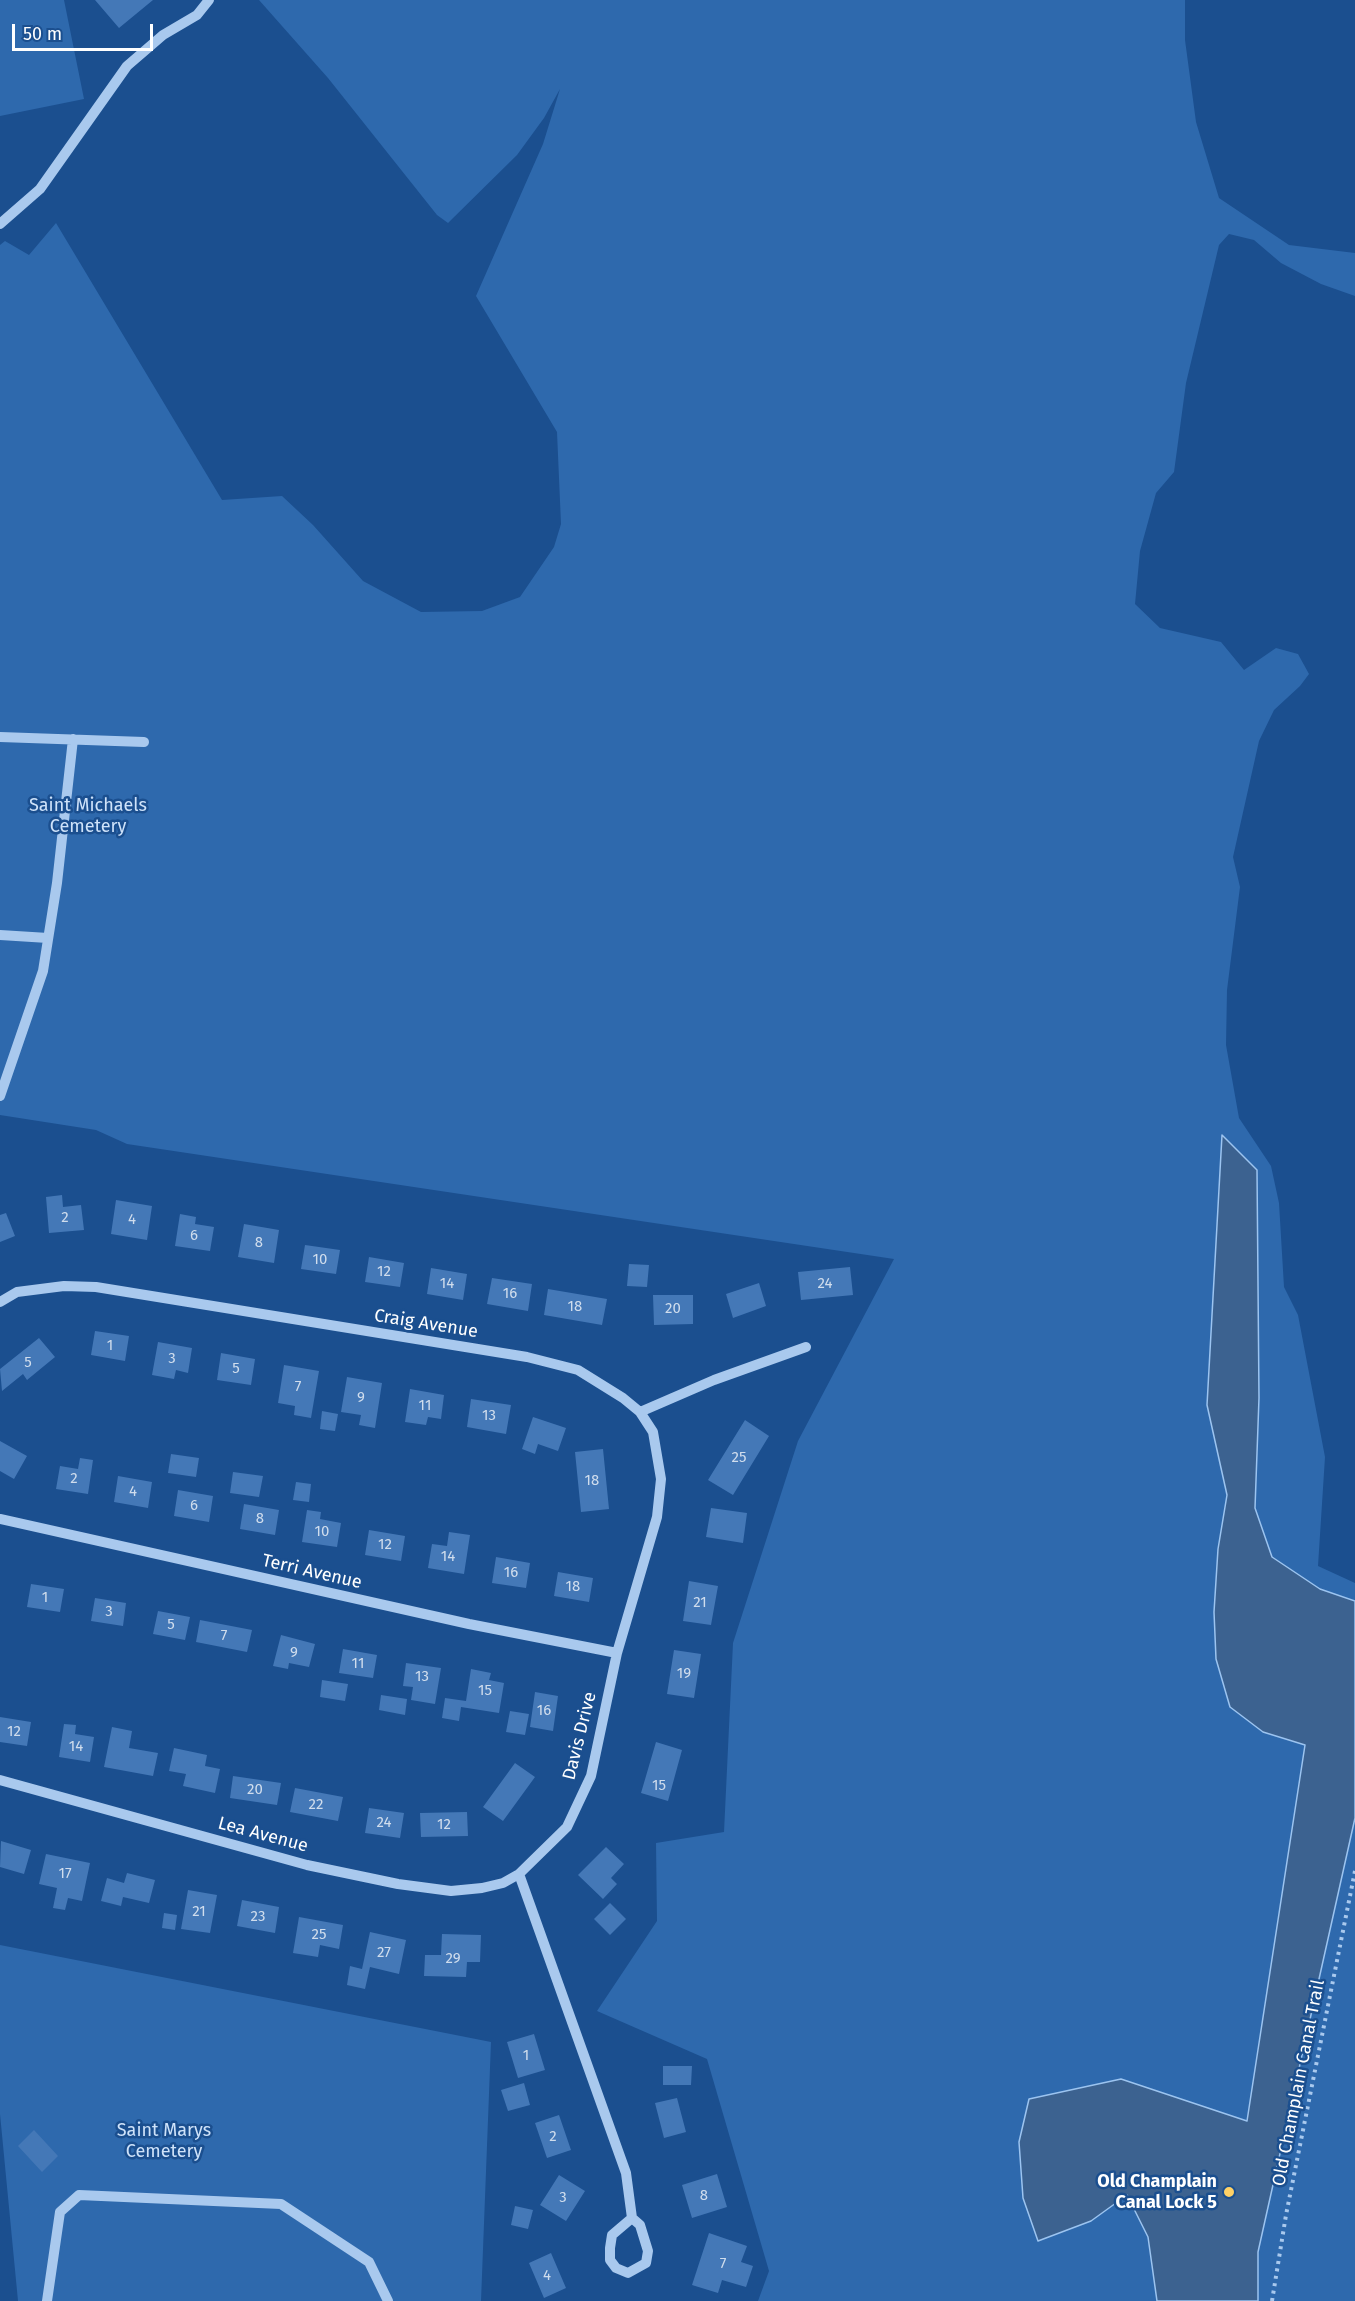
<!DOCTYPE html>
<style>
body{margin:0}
#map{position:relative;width:1355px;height:2301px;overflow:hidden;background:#1b4f8f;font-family:"Fira Sans",sans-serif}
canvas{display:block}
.scale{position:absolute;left:12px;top:24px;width:141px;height:27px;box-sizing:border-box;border:3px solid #fff;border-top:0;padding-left:8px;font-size:18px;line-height:21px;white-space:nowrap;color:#fff;-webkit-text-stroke:4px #1b4f8f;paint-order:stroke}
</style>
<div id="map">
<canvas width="1355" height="2301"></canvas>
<div class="scale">50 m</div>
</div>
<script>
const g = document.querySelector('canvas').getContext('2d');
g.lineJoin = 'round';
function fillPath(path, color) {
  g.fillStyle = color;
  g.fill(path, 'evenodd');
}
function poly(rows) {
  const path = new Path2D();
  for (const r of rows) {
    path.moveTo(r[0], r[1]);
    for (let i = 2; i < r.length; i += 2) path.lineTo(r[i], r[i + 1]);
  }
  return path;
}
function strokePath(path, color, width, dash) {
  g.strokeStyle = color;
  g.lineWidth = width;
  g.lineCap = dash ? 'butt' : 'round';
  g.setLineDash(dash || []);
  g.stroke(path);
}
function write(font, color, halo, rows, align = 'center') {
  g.font = font + ' "Fira Sans",sans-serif';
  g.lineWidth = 5;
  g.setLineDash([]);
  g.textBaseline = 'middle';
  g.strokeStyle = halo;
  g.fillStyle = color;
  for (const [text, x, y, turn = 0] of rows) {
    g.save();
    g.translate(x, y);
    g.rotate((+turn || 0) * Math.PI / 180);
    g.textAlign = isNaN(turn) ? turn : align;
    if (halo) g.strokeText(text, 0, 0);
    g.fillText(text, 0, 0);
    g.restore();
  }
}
fillPath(poly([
 [0,0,64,0,84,99,0,116],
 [259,0,1185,0,1185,40,1196,122,1219,198,1289,245,1355,253,1355,296,1321,284,1281,263,1254,240,1229,234,1219,245,1186,383,1174,472,1156,493,1140,551,1135,604,1160,628,1221,642,1244,670,1276,648,1298,654,1309,674,1300,686,1274,710,1259,741,1233,857,1240,887,1227,990,1226,1045,1239,1118,1271,1166,1279,1203,1284,1287,1298,1315,1325,1457,1318,1566,1355,1583,1355,2301,758,2301,769,2271,707,2059,597,2011,657,1921,656,1843,724,1832,733,1643,798,1441,894,1259,127,1144,96,1130,0,1115,0,245,5,241,29,255,56,223,222,500,282,496,313,525,363,581,421,612,482,611,520,597,554,547,561,524,557,432,476,296,543,144,560,89,544,118,517,155,448,223,437,215,328,78],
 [0,1945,491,2042,481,2301,18,2301,0,2114]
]), '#2e69ad');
const water = poly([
 [1222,1135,1257,1170,1259,1398,1255,1508,1272,1557,1320,1589,1355,1601,1355,1818,1258,2252,1258,2301,1157,2301,1148,2237,1127,2195,1091,2221,1038,2241,1023,2198,1019,2142,1029,2099,1121,2079,1247,2121,1305,1745,1263,1732,1230,1707,1216,1659,1214,1612,1218,1549,1227,1495,1207,1405,1222,1135]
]);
fillPath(water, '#3c6290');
strokePath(water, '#9cc4f0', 1.5);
fillPath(poly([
 [95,0,153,0,119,28],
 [62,1195,63,1207,81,1205,84,1230,49,1233,46,1197],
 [116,1200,152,1206,147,1240,111,1234],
 [6,1213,15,1236,0,1242,0,1215],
 [180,1214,196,1217,195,1224,214,1227,210,1251,175,1246],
 [244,1224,279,1230,274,1263,238,1257],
 [305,1245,340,1250,336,1274,301,1269],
 [369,1257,404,1263,400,1287,365,1282],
 [629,1264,649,1265,647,1287,627,1286],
 [850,1267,853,1295,801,1300,798,1272],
 [431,1268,467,1274,463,1300,427,1294],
 [492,1278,532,1284,528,1311,487,1304],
 [759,1283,766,1306,733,1318,726,1294],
 [548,1289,607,1299,602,1325,544,1315],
 [653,1295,693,1295,693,1324,654,1325],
 [95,1331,129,1336,125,1361,91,1355],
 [39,1338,55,1357,27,1380,23,1374,2,1391,0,1369],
 [158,1342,192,1348,188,1373,176,1370,174,1379,152,1375],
 [221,1353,255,1359,251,1385,217,1380],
 [284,1365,319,1371,311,1418,294,1415,295,1406,278,1403],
 [347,1377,382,1383,375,1428,359,1425,361,1415,341,1412],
 [410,1389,444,1395,441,1419,428,1417,426,1425,405,1422],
 [471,1399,511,1405,506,1434,467,1427],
 [322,1411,338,1414,335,1431,320,1429],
 [533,1417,566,1428,558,1451,538,1444,535,1454,522,1449],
 [745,1420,769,1436,733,1495,708,1480],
 [0,1441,27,1456,14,1479,0,1471],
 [603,1449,609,1509,581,1512,575,1452],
 [171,1454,199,1458,196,1477,168,1473],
 [80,1458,93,1460,88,1494,56,1489,60,1466,78,1469],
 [233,1472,263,1476,259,1497,230,1493],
 [118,1476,152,1482,148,1508,114,1502],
 [296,1482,311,1484,309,1502,293,1500],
 [178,1490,213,1496,209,1522,174,1516],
 [244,1504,279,1510,275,1535,240,1529],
 [711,1508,747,1513,743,1543,706,1537],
 [307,1510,321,1512,320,1519,341,1523,337,1547,302,1542],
 [369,1530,405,1536,401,1561,365,1555],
 [449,1532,470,1535,464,1574,428,1568,432,1544,447,1546],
 [496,1557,530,1563,526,1588,492,1583],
 [558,1572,593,1578,589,1602,554,1596],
 [689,1581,718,1586,711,1625,683,1621],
 [31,1584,64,1589,60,1612,27,1607],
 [95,1598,126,1603,123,1626,91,1621],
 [158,1611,190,1617,185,1640,153,1634],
 [200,1620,252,1630,247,1652,196,1642],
 [281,1635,315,1644,309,1667,289,1663,288,1669,273,1666],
 [343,1649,377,1655,373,1678,339,1673],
 [674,1650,701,1654,694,1698,667,1694],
 [406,1663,441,1668,435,1704,411,1700,413,1687,403,1686],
 [471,1669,491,1673,489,1680,504,1683,499,1713,461,1707,459,1721,442,1718,445,1698,466,1701],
 [322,1680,348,1684,345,1701,320,1697],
 [535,1692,558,1696,553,1731,530,1727],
 [381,1695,407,1699,405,1715,379,1710],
 [510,1711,529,1714,525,1735,506,1732],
 [0,1717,31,1722,27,1746,0,1742],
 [64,1724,76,1725,75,1734,94,1737,90,1762,59,1757],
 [112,1727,132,1731,129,1748,158,1753,153,1776,104,1767],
 [656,1742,682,1750,668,1801,641,1793],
 [174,1748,207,1755,205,1766,220,1769,215,1793,183,1786,186,1774,169,1771],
 [515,1763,535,1777,503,1821,483,1807],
 [233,1776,281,1783,277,1805,230,1798],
 [295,1788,343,1797,338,1821,290,1812],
 [369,1808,404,1813,400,1838,365,1833],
 [467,1812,468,1836,421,1837,420,1813],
 [1,1841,31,1850,24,1874,0,1867],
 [606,1847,624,1864,611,1878,617,1884,603,1899,578,1875],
 [46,1854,90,1863,82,1901,68,1898,65,1910,53,1908,57,1888,39,1884],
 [127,1873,155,1880,149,1903,123,1897,121,1906,101,1901,107,1878,124,1883],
 [188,1890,217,1895,210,1933,181,1929],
 [242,1900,279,1907,275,1933,237,1926],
 [610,1903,626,1919,610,1935,594,1919],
 [164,1913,177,1915,175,1930,162,1928],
 [299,1917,343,1925,339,1949,320,1945,318,1957,293,1953],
 [370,1932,406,1940,399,1974,370,1967,365,1989,347,1985,350,1966,362,1969],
 [442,1934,481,1935,480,1962,467,1962,466,1977,424,1976,425,1955,441,1955],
 [534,2034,545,2070,518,2078,507,2042],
 [663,2066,692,2066,691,2085,663,2085],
 [524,2083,530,2105,508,2111,501,2090],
 [677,2098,686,2132,664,2138,655,2103],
 [559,2115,571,2150,547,2158,535,2123],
 [34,2130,58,2156,42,2172,18,2146],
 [717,2174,727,2207,692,2218,682,2185],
 [559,2175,585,2191,566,2221,540,2205],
 [515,2206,533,2210,528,2229,511,2225],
 [709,2233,747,2246,741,2262,753,2266,746,2287,722,2280,718,2293,692,2285],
 [551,2253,566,2288,544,2298,529,2263]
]), '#4478b7');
strokePath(poly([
 [1272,2301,1286,2215,1355,1871]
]), '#a9c9ee', 4, [3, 4.5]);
strokePath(poly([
 [0,224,40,189,127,66,163,35,197,15,209,0],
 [0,737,144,742],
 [0,935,48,938],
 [0,1096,43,971,57,883,73,739],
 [0,1302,17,1292,64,1286,96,1287,527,1357,578,1370,623,1398,640,1412,714,1380,806,1347],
 [0,1519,469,1624,617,1653],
 [0,1780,307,1865,398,1884,451,1891,482,1888,503,1883,519,1874,567,1827,591,1776,617,1653,657,1517,661,1479,653,1432,640,1412],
 [519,1874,626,2173,632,2218],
 [632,2218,640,2225,648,2251,646,2263,628,2273,616,2268,610,2260,610,2248,612,2235,632,2218],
 [47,2301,60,2212,79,2195,281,2204,369,2262,388,2301]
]), '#a9c9ee', 10);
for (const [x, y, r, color] of [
 [1229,2192,6,"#ffd166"]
]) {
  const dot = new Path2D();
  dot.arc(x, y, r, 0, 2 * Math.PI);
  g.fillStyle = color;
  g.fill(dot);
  strokePath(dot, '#1b4f8f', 2);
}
write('15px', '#d0dded', null, [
 ["2",65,1218],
 ["4",132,1220],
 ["6",194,1236],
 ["8",259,1243],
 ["10",320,1260],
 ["12",384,1272],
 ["14",447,1284],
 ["24",825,1284],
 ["16",510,1294],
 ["18",575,1307],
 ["20",673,1309],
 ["1",110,1346],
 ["3",172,1359],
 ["5",28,1363],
 ["5",236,1369],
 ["7",298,1387],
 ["9",361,1398],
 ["11",425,1406],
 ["13",489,1416],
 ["25",739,1458],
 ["2",74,1479],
 ["18",592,1481],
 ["4",133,1492],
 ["6",194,1506],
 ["8",260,1519],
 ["10",322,1532],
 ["12",385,1545],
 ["14",448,1557],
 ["16",511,1573],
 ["18",573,1587],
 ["1",45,1598],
 ["21",700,1603],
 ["3",109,1612],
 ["5",171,1625],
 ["7",224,1636],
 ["9",294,1653],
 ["11",358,1664],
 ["19",684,1674],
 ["13",422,1677],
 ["15",485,1691],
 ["16",544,1711],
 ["12",14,1732],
 ["14",76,1747],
 ["15",659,1786],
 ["20",255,1790],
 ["22",316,1805],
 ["24",384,1823],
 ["12",444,1825],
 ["17",65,1874],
 ["21",199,1912],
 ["23",258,1917],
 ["25",319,1935],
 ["27",384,1953],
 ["29",453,1959],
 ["1",526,2056],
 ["2",553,2137],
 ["8",704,2196],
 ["3",563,2198],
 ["7",723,2264],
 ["4",547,2276]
]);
write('18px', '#cfe3fa', '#1b4f8f', [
 ["Saint Michaels",88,806],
 ["Cemetery",88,827],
 ["Saint Marys",164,2131],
 ["Cemetery",164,2152]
]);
write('18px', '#fff', '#1b4f8f', [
 ["Craig Avenue",426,1324,9],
 ["Terri Avenue",312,1572,13],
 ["Davis Drive",580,1736,-76],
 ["Lea Avenue",263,1835,15],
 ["Old Champlain Canal Trail",1299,2083,-79]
]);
write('bold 18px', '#fff', '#1b4f8f', [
 ["Old Champlain",1217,2182],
 ["Canal Lock 5",1217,2203]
], 'right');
</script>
